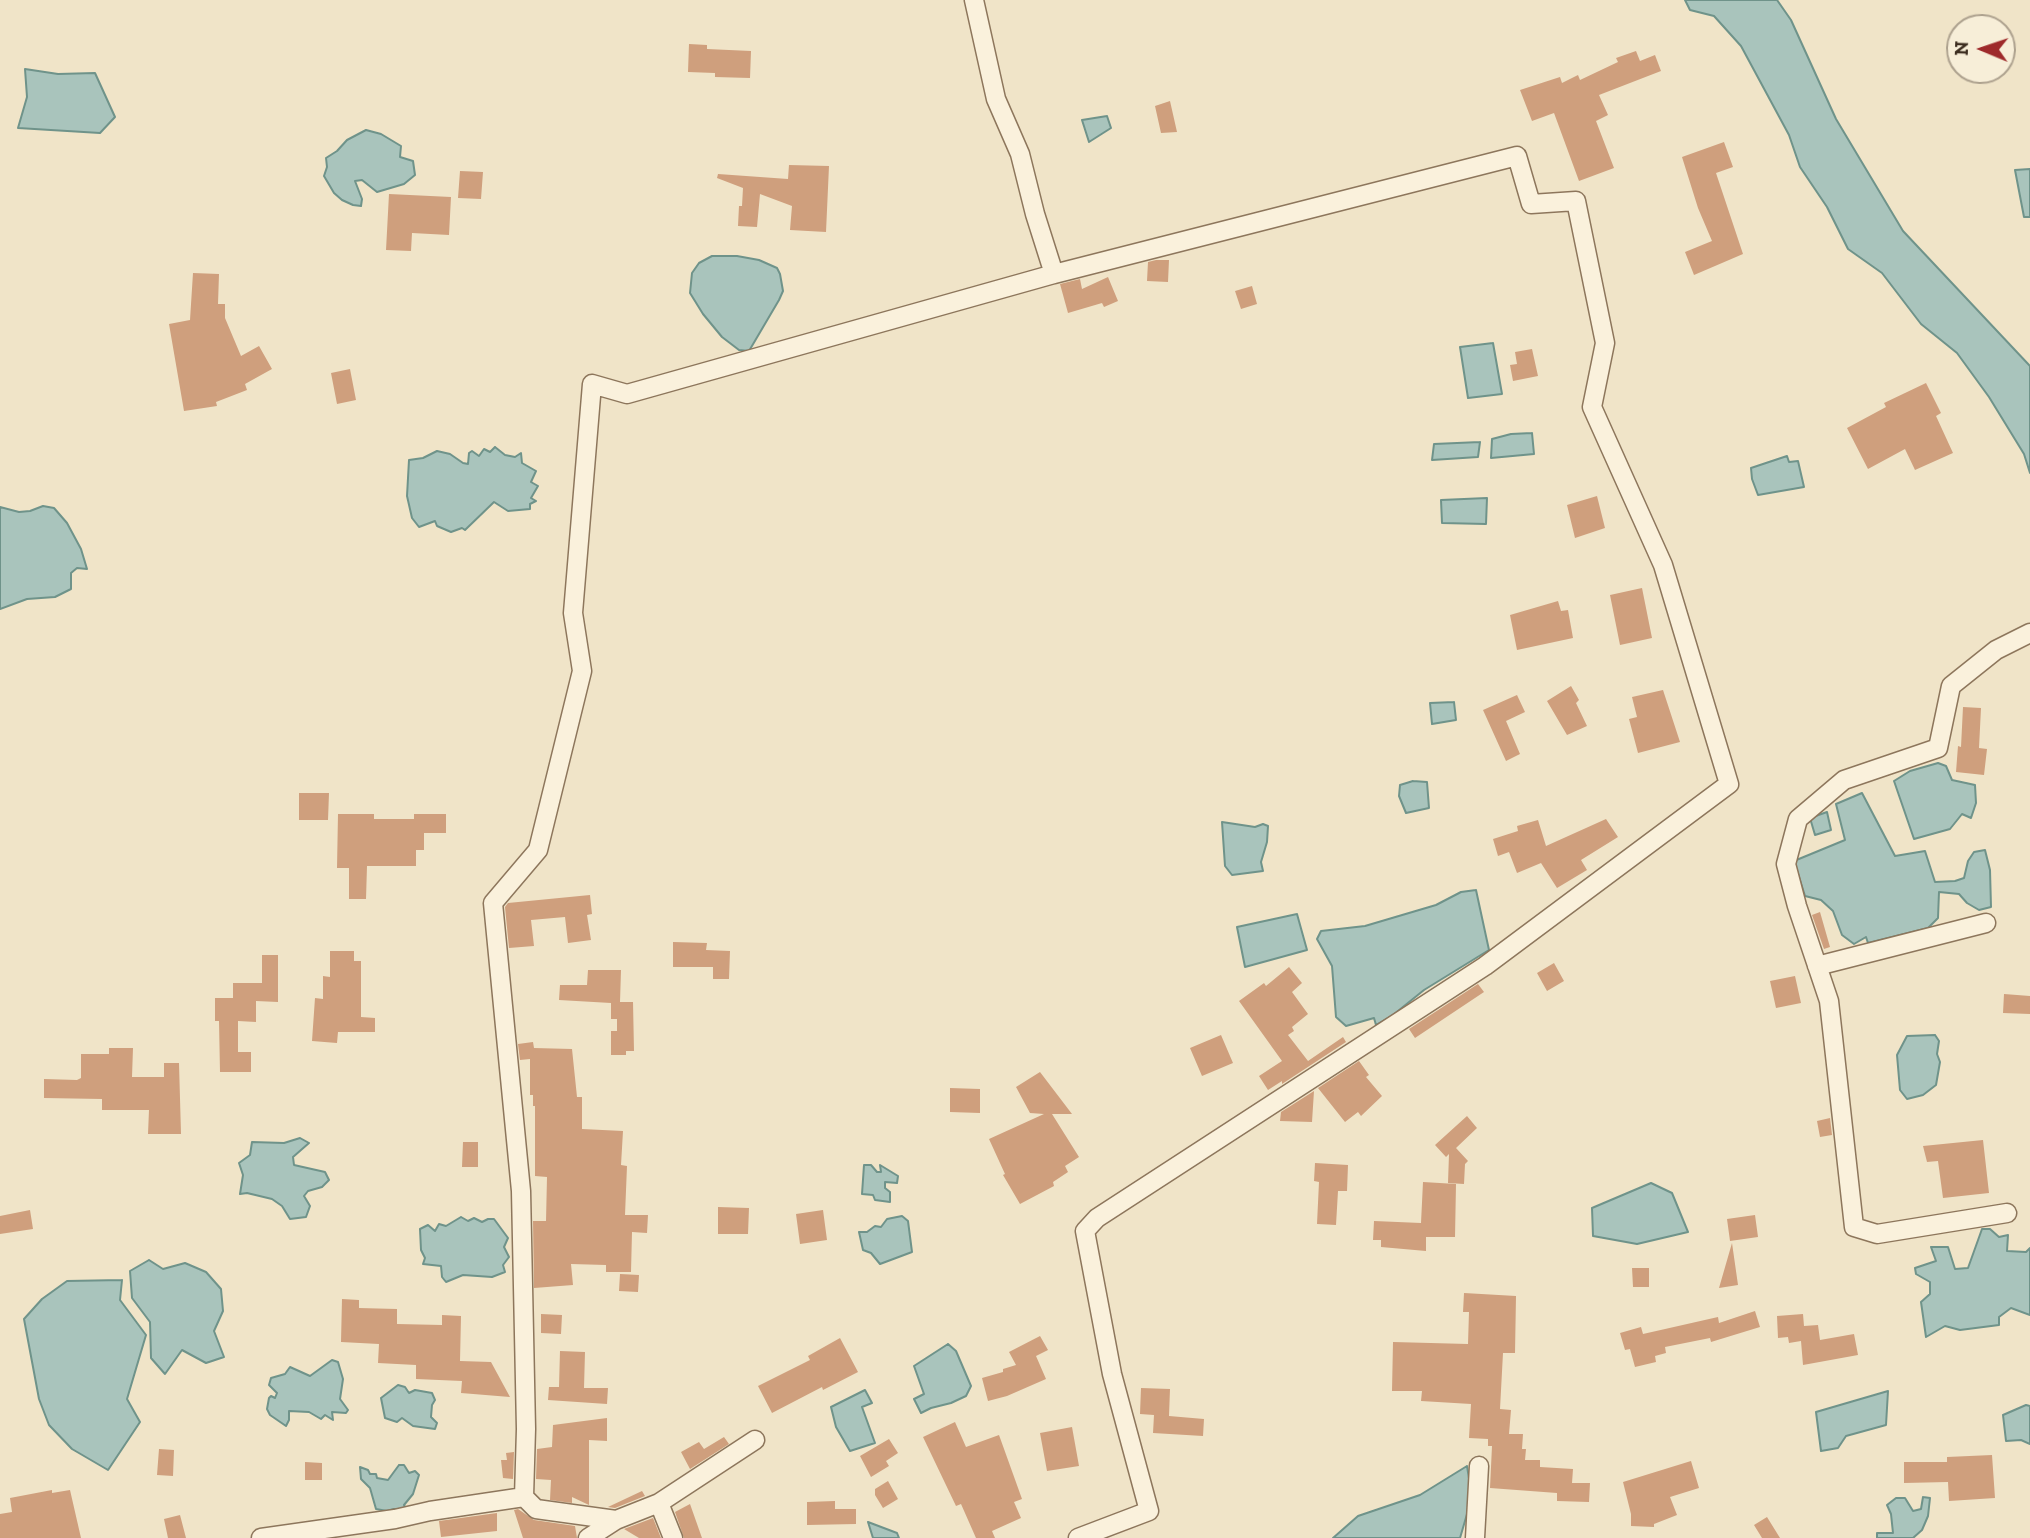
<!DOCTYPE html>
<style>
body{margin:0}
#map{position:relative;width:2030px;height:1538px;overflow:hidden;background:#f0e4c8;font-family:"Zilla Slab",serif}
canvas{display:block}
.north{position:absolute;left:1946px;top:14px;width:70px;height:70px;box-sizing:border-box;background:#f7eed8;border:2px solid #ada18e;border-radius:50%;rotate:272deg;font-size:19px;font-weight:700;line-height:28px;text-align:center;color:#3d2e20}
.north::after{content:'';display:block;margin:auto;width:24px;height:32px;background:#9e2a2b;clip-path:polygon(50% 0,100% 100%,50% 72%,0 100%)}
</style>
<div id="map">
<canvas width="2030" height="1538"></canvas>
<div class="north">N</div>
</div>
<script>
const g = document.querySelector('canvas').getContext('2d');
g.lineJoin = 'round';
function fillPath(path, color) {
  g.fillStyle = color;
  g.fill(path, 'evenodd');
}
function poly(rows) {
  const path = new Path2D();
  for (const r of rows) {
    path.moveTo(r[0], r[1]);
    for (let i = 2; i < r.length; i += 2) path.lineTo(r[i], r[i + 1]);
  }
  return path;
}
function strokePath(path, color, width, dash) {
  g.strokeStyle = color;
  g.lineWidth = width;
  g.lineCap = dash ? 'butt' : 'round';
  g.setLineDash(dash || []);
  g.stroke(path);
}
const water = poly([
 [1685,0,1777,0,1791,20,1836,119,1903,231,2030,366,2030,473,2024,454,1989,397,1957,353,1921,324,1882,273,1848,249,1827,207,1800,167,1789,135,1741,46,1714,16,1690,10,1685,0],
 [25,69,58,74,95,73,115,117,100,133,18,128,27,97,25,69],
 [1107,116,1111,128,1089,142,1082,120,1107,116],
 [366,130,381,134,401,146,400,157,413,161,415,175,404,184,377,192,362,180,355,181,362,199,361,206,353,205,342,200,334,193,324,176,327,167,326,158,337,151,347,140,366,130],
 [2030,169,2030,217,2024,217,2015,170,2030,169],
 [712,256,737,256,759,260,777,268,780,274,783,291,779,300,749,351,739,350,722,337,703,314,690,293,692,273,699,263,712,256],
 [1493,343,1502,394,1468,398,1460,347,1493,343],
 [1532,433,1534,454,1491,458,1492,439,1511,434,1532,433],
 [1480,442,1478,457,1432,460,1434,444,1480,442],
 [495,447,505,455,515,457,521,453,522,463,536,471,531,482,538,486,531,498,536,501,530,504,530,509,508,511,494,502,465,530,462,528,451,532,437,526,435,521,419,527,412,518,407,496,409,460,423,458,437,451,450,454,463,463,468,464,469,453,472,451,479,456,484,449,490,452,495,447],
 [1787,456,1789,462,1798,461,1804,487,1758,495,1752,479,1751,468,1787,456],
 [1487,498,1486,524,1442,523,1441,500,1487,498],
 [43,506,54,508,67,523,81,549,87,569,77,568,71,573,71,589,55,597,27,599,0,609,0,507,19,512,30,511,43,506],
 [1454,702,1456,720,1432,724,1430,703,1454,702],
 [1938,763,1946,766,1952,780,1975,785,1976,803,1971,818,1962,814,1950,829,1914,839,1894,781,1910,771,1938,763],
 [1413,781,1427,782,1429,808,1406,813,1399,796,1400,785,1413,781],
 [1862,793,1895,856,1925,851,1935,882,1955,881,1964,878,1968,861,1974,852,1985,850,1990,870,1991,907,1979,910,1967,903,1959,894,1939,892,1938,918,1928,928,1868,943,1866,937,1854,944,1842,935,1833,911,1821,900,1805,896,1794,861,1845,840,1836,804,1862,793],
 [1827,812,1831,830,1815,835,1810,818,1827,812],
 [1222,822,1255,827,1263,824,1268,826,1267,842,1261,862,1263,871,1232,875,1225,866,1222,822],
 [1476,890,1489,950,1424,990,1393,1015,1376,1025,1374,1018,1346,1026,1336,1017,1332,966,1317,939,1321,931,1365,926,1436,905,1461,892,1476,890],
 [1297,914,1307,950,1245,967,1237,927,1297,914],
 [1935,1035,1939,1041,1937,1054,1940,1062,1936,1085,1923,1095,1907,1099,1900,1090,1897,1055,1907,1036,1935,1035],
 [300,1138,309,1143,293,1157,294,1165,325,1172,329,1180,322,1187,308,1191,304,1196,310,1206,306,1217,290,1219,282,1206,272,1199,247,1193,240,1194,243,1175,239,1163,250,1155,252,1142,284,1143,300,1138],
 [864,1165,871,1165,877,1172,881,1172,880,1165,898,1176,897,1183,885,1182,885,1188,890,1192,890,1202,875,1200,873,1195,862,1194,864,1165],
 [1651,1183,1672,1193,1688,1232,1637,1244,1593,1236,1592,1208,1651,1183],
 [902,1216,908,1221,912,1252,880,1264,871,1253,863,1250,859,1232,867,1232,875,1226,881,1227,887,1219,902,1216],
 [461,1217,468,1221,474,1218,482,1222,488,1219,494,1219,508,1238,504,1247,509,1257,503,1265,505,1272,492,1277,463,1275,446,1282,442,1277,441,1266,423,1264,425,1258,421,1250,420,1229,428,1225,435,1231,439,1224,446,1226,461,1217],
 [1982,1229,1990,1229,1999,1237,2008,1235,2007,1251,2026,1252,2030,1248,2030,1315,2011,1308,1999,1317,1999,1325,1960,1330,1945,1326,1926,1337,1921,1302,1930,1294,1930,1282,1916,1274,1915,1268,1936,1261,1931,1247,1948,1247,1955,1269,1968,1268,1982,1229],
 [149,1260,163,1269,185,1263,206,1272,221,1289,223,1311,214,1331,224,1357,206,1363,182,1350,165,1374,151,1358,150,1322,132,1298,130,1271,149,1260],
 [122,1280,120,1300,146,1335,127,1399,140,1422,108,1470,72,1449,49,1425,39,1399,24,1319,42,1299,67,1281,122,1280],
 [948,1344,956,1351,971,1386,966,1396,951,1403,931,1408,921,1413,914,1399,924,1394,914,1366,948,1344],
 [332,1360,338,1362,343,1379,340,1399,348,1410,346,1413,332,1412,333,1420,325,1415,321,1419,309,1412,289,1411,289,1420,286,1426,270,1415,267,1409,269,1398,271,1396,275,1398,277,1393,269,1385,271,1378,285,1374,290,1367,310,1376,332,1360],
 [398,1385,405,1387,409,1393,415,1390,432,1393,435,1400,432,1405,431,1417,437,1423,435,1429,413,1426,402,1418,397,1422,385,1418,381,1398,398,1385],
 [865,1390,872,1403,862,1407,875,1443,850,1451,836,1427,831,1407,865,1390],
 [1888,1391,1886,1425,1846,1436,1838,1448,1821,1451,1816,1412,1888,1391],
 [2026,1405,2030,1406,2030,1444,2021,1440,2006,1441,2003,1415,2026,1405],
 [399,1465,404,1465,409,1473,415,1471,419,1475,413,1494,404,1505,407,1511,394,1509,387,1511,376,1509,370,1488,361,1479,360,1467,368,1470,370,1474,376,1474,377,1478,388,1480,399,1465],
 [1467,1466,1472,1497,1460,1538,1333,1538,1358,1516,1420,1495,1467,1466],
 [1923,1497,1930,1498,1928,1516,1922,1530,1913,1538,1877,1538,1877,1533,1893,1533,1891,1514,1887,1505,1896,1498,1905,1498,1913,1511,1921,1509,1923,1497],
 [868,1522,897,1533,899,1538,873,1538,868,1522]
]);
fillPath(water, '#a9c4bc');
strokePath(water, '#6f938a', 2);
fillPath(poly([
 [689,44,707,45,707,49,751,51,750,78,715,77,715,73,688,72],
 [1636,51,1640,61,1655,55,1661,71,1599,95,1608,115,1596,121,1614,168,1579,181,1554,113,1532,121,1520,90,1560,77,1562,83,1578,75,1580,80,1618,62,1616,58],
 [1170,101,1177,132,1161,133,1155,106],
 [1724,142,1733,167,1716,173,1743,254,1694,275,1685,252,1712,241,1698,208,1682,157],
 [789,165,829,166,826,232,790,230,792,206,760,194,757,227,738,226,739,206,742,206,743,188,717,178,718,174,788,179],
 [460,171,483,172,481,199,458,198],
 [389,194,451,197,449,235,412,233,411,251,386,250],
 [1156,260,1169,260,1168,282,1147,281,1148,262],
 [193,273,219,274,218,304,225,304,225,318,241,356,259,346,272,369,245,384,247,390,216,402,217,406,184,411,169,324,190,320],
 [1108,277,1118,301,1104,307,1102,303,1068,313,1060,284,1080,279,1082,289],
 [1252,286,1257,304,1241,309,1235,291],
 [1532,349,1538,376,1513,381,1510,365,1517,364,1515,352],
 [350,369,356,400,337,404,331,373],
 [1926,383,1941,413,1936,416,1953,453,1915,470,1905,449,1868,469,1847,428,1886,407,1884,403],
 [1597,496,1605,528,1575,538,1567,505],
 [1642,588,1652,638,1620,645,1610,595],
 [1558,601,1561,611,1568,610,1573,638,1517,650,1510,615],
 [1571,686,1579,700,1576,703,1587,726,1567,735,1547,701],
 [1663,690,1680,742,1638,753,1629,719,1637,717,1632,697],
 [1517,695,1525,712,1506,721,1520,754,1506,761,1483,710],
 [1963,707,1981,708,1979,748,1987,749,1984,775,1956,772,1958,746,1961,747],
 [299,793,329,793,328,820,299,820],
 [338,814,374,814,374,819,414,819,414,814,446,814,446,833,424,833,424,850,416,850,416,866,367,866,366,899,349,899,349,868,337,868],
 [1606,819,1618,837,1581,860,1587,870,1557,888,1541,863,1517,873,1509,852,1498,856,1493,839,1518,831,1517,826,1538,820,1546,846],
 [590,895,592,914,587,915,591,940,568,943,565,917,531,920,534,946,509,948,505,907,508,903],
 [1820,912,1830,947,1824,949,1812,915],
 [673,942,707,943,706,950,730,951,729,979,713,979,713,967,673,967],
 [330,951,354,951,354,961,361,961,361,1017,375,1018,375,1032,338,1032,337,1043,312,1041,315,998,323,999,323,976,330,977],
 [262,955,278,955,278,1002,256,1001,256,1022,238,1021,238,1052,251,1052,251,1072,220,1072,219,1021,215,1021,215,998,233,998,233,983,262,983],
 [1554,963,1564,981,1547,991,1537,973],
 [1289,967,1302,983,1292,992,1308,1014,1292,1027,1294,1031,1288,1035,1308,1061,1343,1037,1346,1042,1282,1084,1282,1081,1268,1090,1259,1076,1282,1061,1239,1001,1264,983,1266,986],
 [588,970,621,970,620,1002,633,1002,634,1051,626,1051,626,1055,611,1055,611,1031,617,1031,617,1019,611,1019,611,1003,559,1000,560,985,587,985],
 [1795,976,1801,1003,1776,1008,1770,981],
 [1478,984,1484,992,1415,1038,1409,1029],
 [2004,994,2030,996,2030,1014,2003,1013],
 [1221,1035,1233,1063,1202,1076,1190,1048],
 [533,1042,534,1048,572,1049,577,1097,582,1097,582,1129,623,1131,621,1165,627,1166,625,1215,648,1215,647,1233,632,1232,631,1272,606,1272,606,1265,571,1264,573,1285,534,1288,533,1221,546,1221,547,1177,535,1176,535,1106,533,1106,533,1095,530,1095,530,1059,520,1060,518,1044],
 [109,1048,133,1048,132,1077,164,1077,164,1063,179,1063,181,1134,148,1134,149,1110,102,1110,102,1099,44,1098,44,1079,77,1080,81,1078,81,1054,109,1054],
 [1359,1061,1369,1075,1366,1077,1382,1096,1361,1116,1358,1112,1345,1122,1318,1088],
 [1040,1072,1072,1114,1052,1114,1079,1157,1065,1166,1068,1172,1053,1182,1054,1186,1020,1204,1003,1175,1005,1174,989,1139,1044,1114,1030,1113,1016,1087],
 [950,1088,980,1089,980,1113,950,1112],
 [1314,1091,1312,1122,1280,1121,1281,1112],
 [1467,1116,1477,1128,1456,1148,1468,1161,1465,1164,1464,1184,1448,1183,1449,1154,1446,1157,1435,1145],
 [1830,1118,1832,1135,1820,1137,1817,1121],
 [1983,1140,1989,1193,1943,1198,1938,1161,1927,1162,1923,1146],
 [463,1142,478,1142,478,1167,462,1167],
 [1315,1163,1348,1165,1347,1191,1338,1191,1336,1225,1317,1224,1319,1182,1314,1181],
 [1423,1182,1456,1184,1455,1237,1426,1237,1426,1251,1381,1247,1381,1240,1373,1240,1374,1221,1421,1223],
 [718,1207,749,1208,748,1234,718,1234],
 [30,1210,33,1229,0,1234,0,1216],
 [823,1210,827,1240,800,1244,796,1214],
 [1755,1215,1758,1237,1730,1241,1727,1219],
 [1732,1243,1738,1285,1719,1288],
 [1632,1268,1649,1268,1649,1287,1633,1287],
 [620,1274,639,1275,638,1292,619,1291],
 [1464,1293,1516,1296,1515,1353,1503,1353,1500,1409,1511,1410,1509,1434,1523,1434,1522,1449,1526,1449,1525,1460,1540,1460,1540,1467,1573,1469,1572,1483,1590,1483,1589,1502,1557,1501,1557,1493,1490,1488,1492,1446,1488,1446,1488,1439,1469,1438,1471,1404,1421,1401,1422,1391,1392,1391,1393,1342,1468,1344,1469,1312,1463,1312],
 [342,1299,359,1300,359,1308,397,1309,397,1324,442,1325,442,1315,461,1316,460,1361,491,1362,510,1397,461,1393,462,1381,416,1379,416,1365,378,1363,379,1344,341,1342],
 [1755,1311,1760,1327,1711,1342,1710,1338,1665,1347,1666,1353,1655,1356,1656,1362,1635,1367,1630,1349,1625,1350,1620,1333,1641,1327,1643,1334,1718,1317,1719,1323],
 [541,1314,562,1315,561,1334,541,1333],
 [1803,1314,1804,1326,1818,1325,1820,1340,1854,1334,1858,1355,1803,1365,1801,1341,1789,1343,1788,1337,1778,1338,1777,1316],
 [1040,1336,1048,1350,1036,1356,1046,1379,1007,1396,988,1401,982,1378,1003,1372,1003,1369,1016,1365,1009,1352],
 [840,1338,858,1372,823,1390,822,1387,772,1413,758,1386,810,1360,808,1356],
 [560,1351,585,1352,584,1388,608,1388,607,1404,548,1400,549,1387,559,1387],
 [1141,1388,1170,1389,1169,1416,1204,1419,1203,1436,1153,1433,1154,1415,1140,1414],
 [607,1418,607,1441,589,1440,589,1505,572,1497,572,1503,550,1500,551,1480,536,1479,537,1449,552,1447,553,1425],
 [955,1422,966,1447,999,1435,1022,1499,1014,1502,1021,1518,992,1531,995,1538,976,1538,961,1504,956,1506,923,1437],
 [1072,1427,1079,1466,1047,1471,1040,1433],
 [724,1437,729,1444,690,1469,681,1452,699,1442,704,1449],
 [889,1439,898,1453,886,1461,889,1466,871,1477,860,1456],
 [159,1449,174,1450,173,1476,157,1475],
 [514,1452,513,1479,503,1478,501,1460,507,1460,506,1453],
 [1992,1455,1995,1498,1949,1501,1948,1482,1904,1483,1904,1462,1947,1462,1947,1457],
 [1691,1461,1699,1488,1670,1497,1677,1515,1654,1524,1654,1527,1631,1526,1631,1514,1623,1482],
 [305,1462,322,1463,322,1480,305,1480],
 [888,1481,898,1499,883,1508,875,1495,875,1489],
 [52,1490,52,1493,70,1490,81,1538,0,1538,0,1514,12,1512,10,1498],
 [642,1491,645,1496,615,1508,608,1507],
 [835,1501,835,1509,856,1509,856,1524,807,1525,807,1502],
 [690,1504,702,1538,684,1538,675,1512],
 [518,1509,534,1520,575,1526,577,1538,523,1538,514,1510],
 [497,1513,497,1531,441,1537,439,1521],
 [180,1515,186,1538,168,1538,164,1519],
 [1767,1517,1780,1538,1762,1538,1754,1525],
 [653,1518,661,1538,639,1538,624,1529]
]), '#cf9f7d');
const minor = poly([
 [974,0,996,99,1020,154,1035,214,1054,274,1517,156,1531,204,1576,201,1605,343,1592,407,1663,565,1729,784,1485,966,1097,1218,1085,1231,1112,1374,1149,1511,1078,1538],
 [1817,966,1986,923],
 [2007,1213,1877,1234,1854,1227,1829,1001,1797,906,1786,864,1798,819,1844,780,1938,748,1951,686,1996,650,2030,633],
 [524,1497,526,1429,521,1191,493,903,538,850,582,671,573,613,592,384,627,394,1054,274],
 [659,1503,673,1538],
 [261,1538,395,1519,430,1511,524,1497,536,1509,616,1520],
 [588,1538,616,1520,659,1503,755,1440],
 [1475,1538,1479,1466]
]);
strokePath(minor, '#8d765c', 21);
strokePath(minor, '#faf1dc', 18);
</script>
